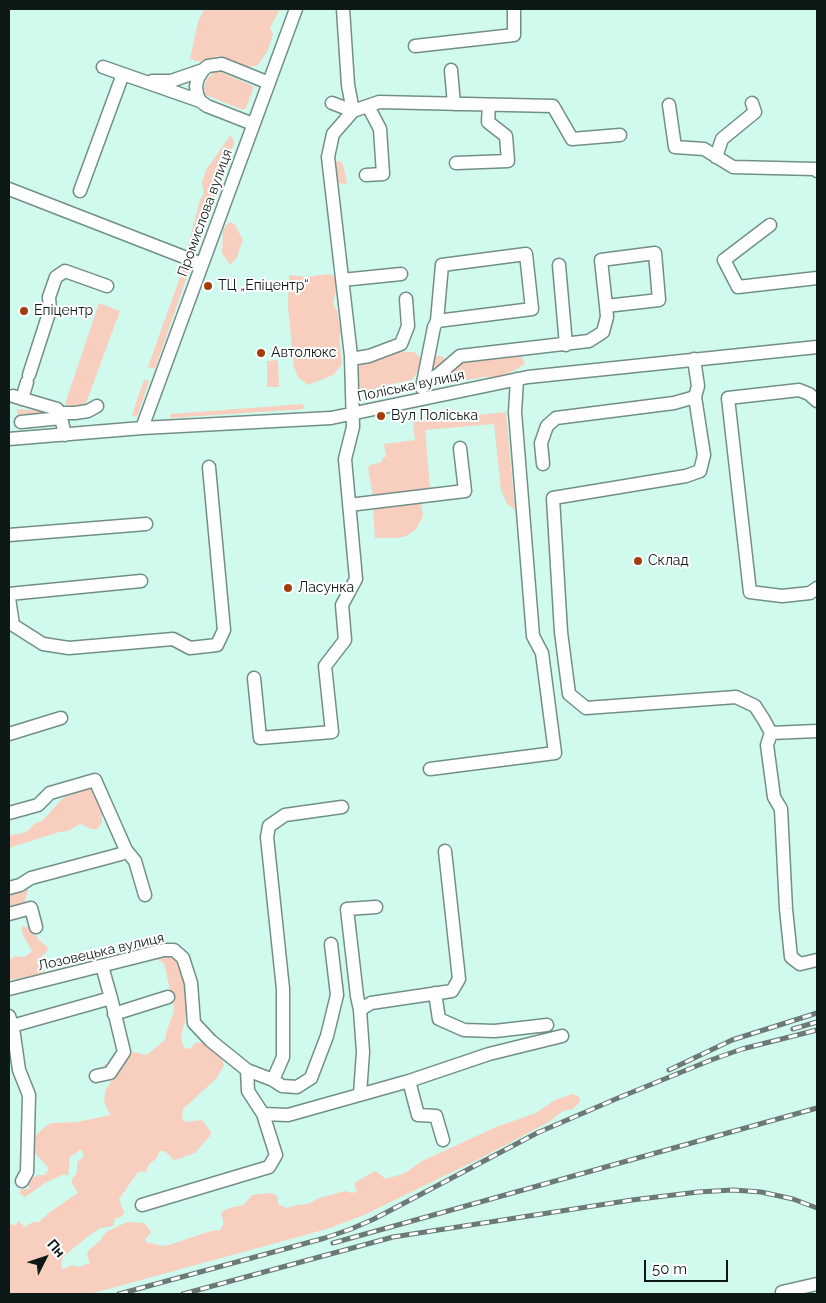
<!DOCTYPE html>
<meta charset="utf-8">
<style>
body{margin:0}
#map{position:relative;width:826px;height:1303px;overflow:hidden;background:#ebfef8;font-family:Raleway,sans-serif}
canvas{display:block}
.frame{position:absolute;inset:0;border:10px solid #0d1916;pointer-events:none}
.north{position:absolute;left:20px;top:1233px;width:50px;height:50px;-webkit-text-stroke:4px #fff;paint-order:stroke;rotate:49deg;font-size:14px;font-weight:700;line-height:20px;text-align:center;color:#0d1916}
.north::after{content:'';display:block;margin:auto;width:18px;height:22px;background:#0d1916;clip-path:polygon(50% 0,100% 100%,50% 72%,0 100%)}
.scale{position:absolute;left:644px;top:1260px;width:84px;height:22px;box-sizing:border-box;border:2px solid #0d1916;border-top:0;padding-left:6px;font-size:15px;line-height:18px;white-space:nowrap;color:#0d1916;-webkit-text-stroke:4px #fff;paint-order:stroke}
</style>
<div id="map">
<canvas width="826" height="1303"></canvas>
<div class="frame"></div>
<div class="north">Пн</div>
<div class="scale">50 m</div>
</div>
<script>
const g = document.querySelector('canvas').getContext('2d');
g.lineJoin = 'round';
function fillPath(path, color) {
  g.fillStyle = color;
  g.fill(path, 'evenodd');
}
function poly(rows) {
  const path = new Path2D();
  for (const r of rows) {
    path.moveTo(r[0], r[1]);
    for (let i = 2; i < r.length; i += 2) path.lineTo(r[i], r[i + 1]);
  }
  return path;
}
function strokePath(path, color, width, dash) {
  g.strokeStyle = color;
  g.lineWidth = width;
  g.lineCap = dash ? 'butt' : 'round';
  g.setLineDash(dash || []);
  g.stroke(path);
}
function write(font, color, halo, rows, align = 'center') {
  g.font = font + ' Raleway,sans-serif';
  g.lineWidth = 4;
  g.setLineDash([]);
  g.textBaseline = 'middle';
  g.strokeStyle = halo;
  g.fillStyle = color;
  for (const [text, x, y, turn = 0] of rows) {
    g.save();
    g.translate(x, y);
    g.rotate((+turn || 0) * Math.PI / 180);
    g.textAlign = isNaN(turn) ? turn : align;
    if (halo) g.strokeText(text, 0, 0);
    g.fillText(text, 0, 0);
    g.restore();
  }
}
fillPath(poly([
 [9,9,817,9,817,1294,9,1294]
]), '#d0faee');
fillPath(poly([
 [204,9,280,9,270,28,273,34,268,50,258,65,247,68,226,63,217,56,204,63,190,59,198,22],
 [216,70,253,86,253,89,246,108,243,110,206,95,204,89,207,79],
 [230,136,233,138,234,144,220,179,212,206,193,250,188,246,200,200,204,193,202,183,206,170],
 [339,161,343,164,347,184,338,183,333,163],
 [231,222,235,225,243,240,236,259,230,265,222,253,223,230,227,224],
 [184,266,190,268,155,369,148,367],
 [328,274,337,277,341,289,335,294,333,304,337,311,341,331,339,339,342,364,333,375,308,385,298,377,294,367,288,307,289,275,306,277],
 [99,303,120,311,85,406,75,407,65,404],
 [518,351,525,364,499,379,485,377,440,384,436,381,434,373,428,369,432,356,442,356,447,362],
 [403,352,414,352,422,359,419,369,412,380,381,386,369,392,360,388,356,379,355,370,363,363,385,354],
 [278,360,279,387,267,387,267,361],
 [144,380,149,381,137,417,132,415],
 [303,404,304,409,170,418,170,414],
 [17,409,47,411,52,414,18,417],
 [506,412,515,510,507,504,501,490,494,424,425,430,430,488,428,491,373,497,368,467,372,464,380,463,384,457,386,457,384,444,415,440,413,422],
 [421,503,423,516,420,522,415,530,406,536,397,538,375,538,373,508],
 [87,788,92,789,102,805,102,823,97,829,91,829,80,824,68,831,59,832,9,848,9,835,19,834,28,831,34,824,42,821,63,798],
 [26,884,28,890,24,904,9,907,9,888],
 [23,926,31,928,39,940,47,947,48,950,36,962,44,971,39,975,9,980,9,961,15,956,25,957,32,951,23,935,21,929],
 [157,950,178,957,189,991,185,1022,181,1035,182,1044,185,1048,190,1049,195,1043,204,1042,219,1053,224,1065,216,1079,183,1109,182,1118,185,1122,202,1120,211,1132,210,1136,195,1153,178,1159,174,1160,165,1151,160,1151,156,1159,149,1164,146,1172,138,1172,119,1199,124,1213,122,1216,118,1218,115,1218,113,1226,100,1228,87,1237,63,1257,61,1263,62,1270,72,1265,78,1267,90,1263,87,1254,90,1249,99,1242,106,1232,127,1222,143,1223,146,1225,151,1231,150,1234,145,1239,146,1242,162,1246,169,1245,211,1231,220,1230,223,1225,223,1219,221,1215,222,1212,229,1208,244,1205,252,1195,272,1193,278,1197,278,1204,287,1208,297,1205,308,1204,319,1198,345,1191,352,1193,356,1192,357,1190,354,1186,356,1182,375,1171,386,1179,405,1173,422,1161,496,1127,536,1113,555,1100,572,1094,579,1096,580,1101,573,1109,563,1111,549,1122,483,1157,364,1215,327,1229,90,1294,9,1294,9,1224,16,1225,18,1221,25,1227,33,1222,39,1222,50,1212,78,1193,71,1182,77,1172,77,1162,83,1157,83,1151,80,1150,70,1157,68,1176,64,1174,45,1183,25,1197,20,1194,20,1191,22,1189,29,1189,29,1186,27,1183,34,1177,39,1175,44,1175,48,1171,48,1167,33,1151,34,1139,37,1134,46,1126,52,1123,78,1122,110,1115,104,1101,106,1089,114,1077,106,1069,104,1064,113,1064,133,1052,147,1055,165,1040,167,1030,173,1014,174,1007,164,963,154,958]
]), '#f8cebe');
const minor = poly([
 [415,46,514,35,514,9],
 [103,67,200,101],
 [451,70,454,104],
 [152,81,171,81,203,70],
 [332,103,353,111,348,85,343,9],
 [669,105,675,147,704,149,733,167,815,169,817,171],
 [253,124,207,106,200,101,197,94,196,86,198,78,203,70,208,66,222,64,269,83],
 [716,157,722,139,755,112,752,103],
 [456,163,508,161,506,136,488,122,489,105],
 [366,175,383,174,380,129,368,106],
 [9,189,202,264],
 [80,191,123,74],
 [770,225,724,260,738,287,817,278],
 [559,265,566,345],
 [342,280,401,274],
 [351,359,369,356,401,344,408,326,406,299],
 [29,375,50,310,49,297,56,277,65,271,107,286],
 [423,383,438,375,460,356,589,341,603,332,607,317,606,306,601,260,655,253,659,300,606,306],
 [422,388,434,327,437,321,532,309,526,254,442,265,437,321],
 [13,396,57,409,60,413,65,435],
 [695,397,704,455,700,471,686,476,553,498,561,632,569,694,586,708,736,697,755,706,764,720,771,733,767,745,774,797,781,809,786,909,791,957,800,964,817,960],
 [22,399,27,382],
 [817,401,809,394,799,390,728,398,750,592,782,596,810,593,817,588],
 [60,413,75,413,88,411,97,406],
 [21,422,61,418],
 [142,428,296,9],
 [9,439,142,428,331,418,528,377,817,347],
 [543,464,541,443,547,426,556,418,674,403,695,397,698,386,694,359],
 [349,505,465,491,460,448],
 [9,535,146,524],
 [9,594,141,581],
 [9,598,13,625,43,644,69,648,173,639,190,648,217,645,224,630,209,467],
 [254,678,260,738,332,732,325,666,345,640,342,605,356,579,345,459,353,427,351,356,328,157,333,134,353,111,379,102,553,106,572,139,620,135],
 [771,733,817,731],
 [9,734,61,718],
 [430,769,555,753,542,653,533,636,515,412,517,379],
 [9,813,38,805,50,793,95,780,126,850,135,861,145,895],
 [9,888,20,885,31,878,121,854,126,850],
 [9,914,31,908,36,927],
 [9,989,164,950,174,950,183,958,191,983,194,1023,211,1041,247,1070,273,1080,282,1086,297,1087,311,1078,327,1036,337,995,331,944],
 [435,993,439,1019,464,1030,495,1031,547,1025],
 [360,1010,357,996,347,909,376,907],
 [114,1014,168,997],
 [9,1016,13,1028,19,1070,29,1095,27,1172,22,1181],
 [12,1026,111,998,102,966],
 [247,1070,248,1091,263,1114,288,1115,409,1081,489,1054,562,1036],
 [96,1076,110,1073,124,1052,111,998],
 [273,1080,283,1057,283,989,267,837,269,826,285,815,342,807],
 [409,1081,418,1115,436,1116,443,1140],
 [360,1094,363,1052,360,1010,371,1003,452,991,459,979,445,851],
 [142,1205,269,1167,276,1155,263,1114],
 [782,1292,817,1284]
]);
strokePath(minor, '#728f87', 15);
strokePath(minor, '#fff', 12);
const rail = poly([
 [793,1029,817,1022],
 [669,1070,732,1040,817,1013],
 [333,1243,817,1108],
 [119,1294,325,1238,351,1229,374,1219,537,1133,618,1098,711,1060,742,1049,817,1030],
 [183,1294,393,1237,632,1200,698,1192,733,1190,761,1192,793,1199,817,1208]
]);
strokePath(rail, '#6b7a76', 5);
strokePath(rail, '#fff', 3, [9]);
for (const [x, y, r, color] of [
 [208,286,5,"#a33e0c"],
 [24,311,5,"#a33e0c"],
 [261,353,5,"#a33e0c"],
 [381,416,5,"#a33e0c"],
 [638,561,5,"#a33e0c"],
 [288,588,5,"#a33e0c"]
]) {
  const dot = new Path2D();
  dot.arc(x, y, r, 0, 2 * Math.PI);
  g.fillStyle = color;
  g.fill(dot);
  strokePath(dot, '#fff', 2);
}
write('14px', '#0d1916', '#fff', [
 ["Промислова вулиця",205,213,-70],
 ["Поліська вулиця",411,386,-12],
 ["Лозовецька вулиця",101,952,-13]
]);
write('14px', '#0d1916', '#fff', [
 ["ТЦ „Епіцентр“",218,286],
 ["Епіцентр",34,311],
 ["Автолюкс",271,353],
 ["Вул Поліська",391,416],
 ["Склад",648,561],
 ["Ласунка",298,588]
], 'left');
</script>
